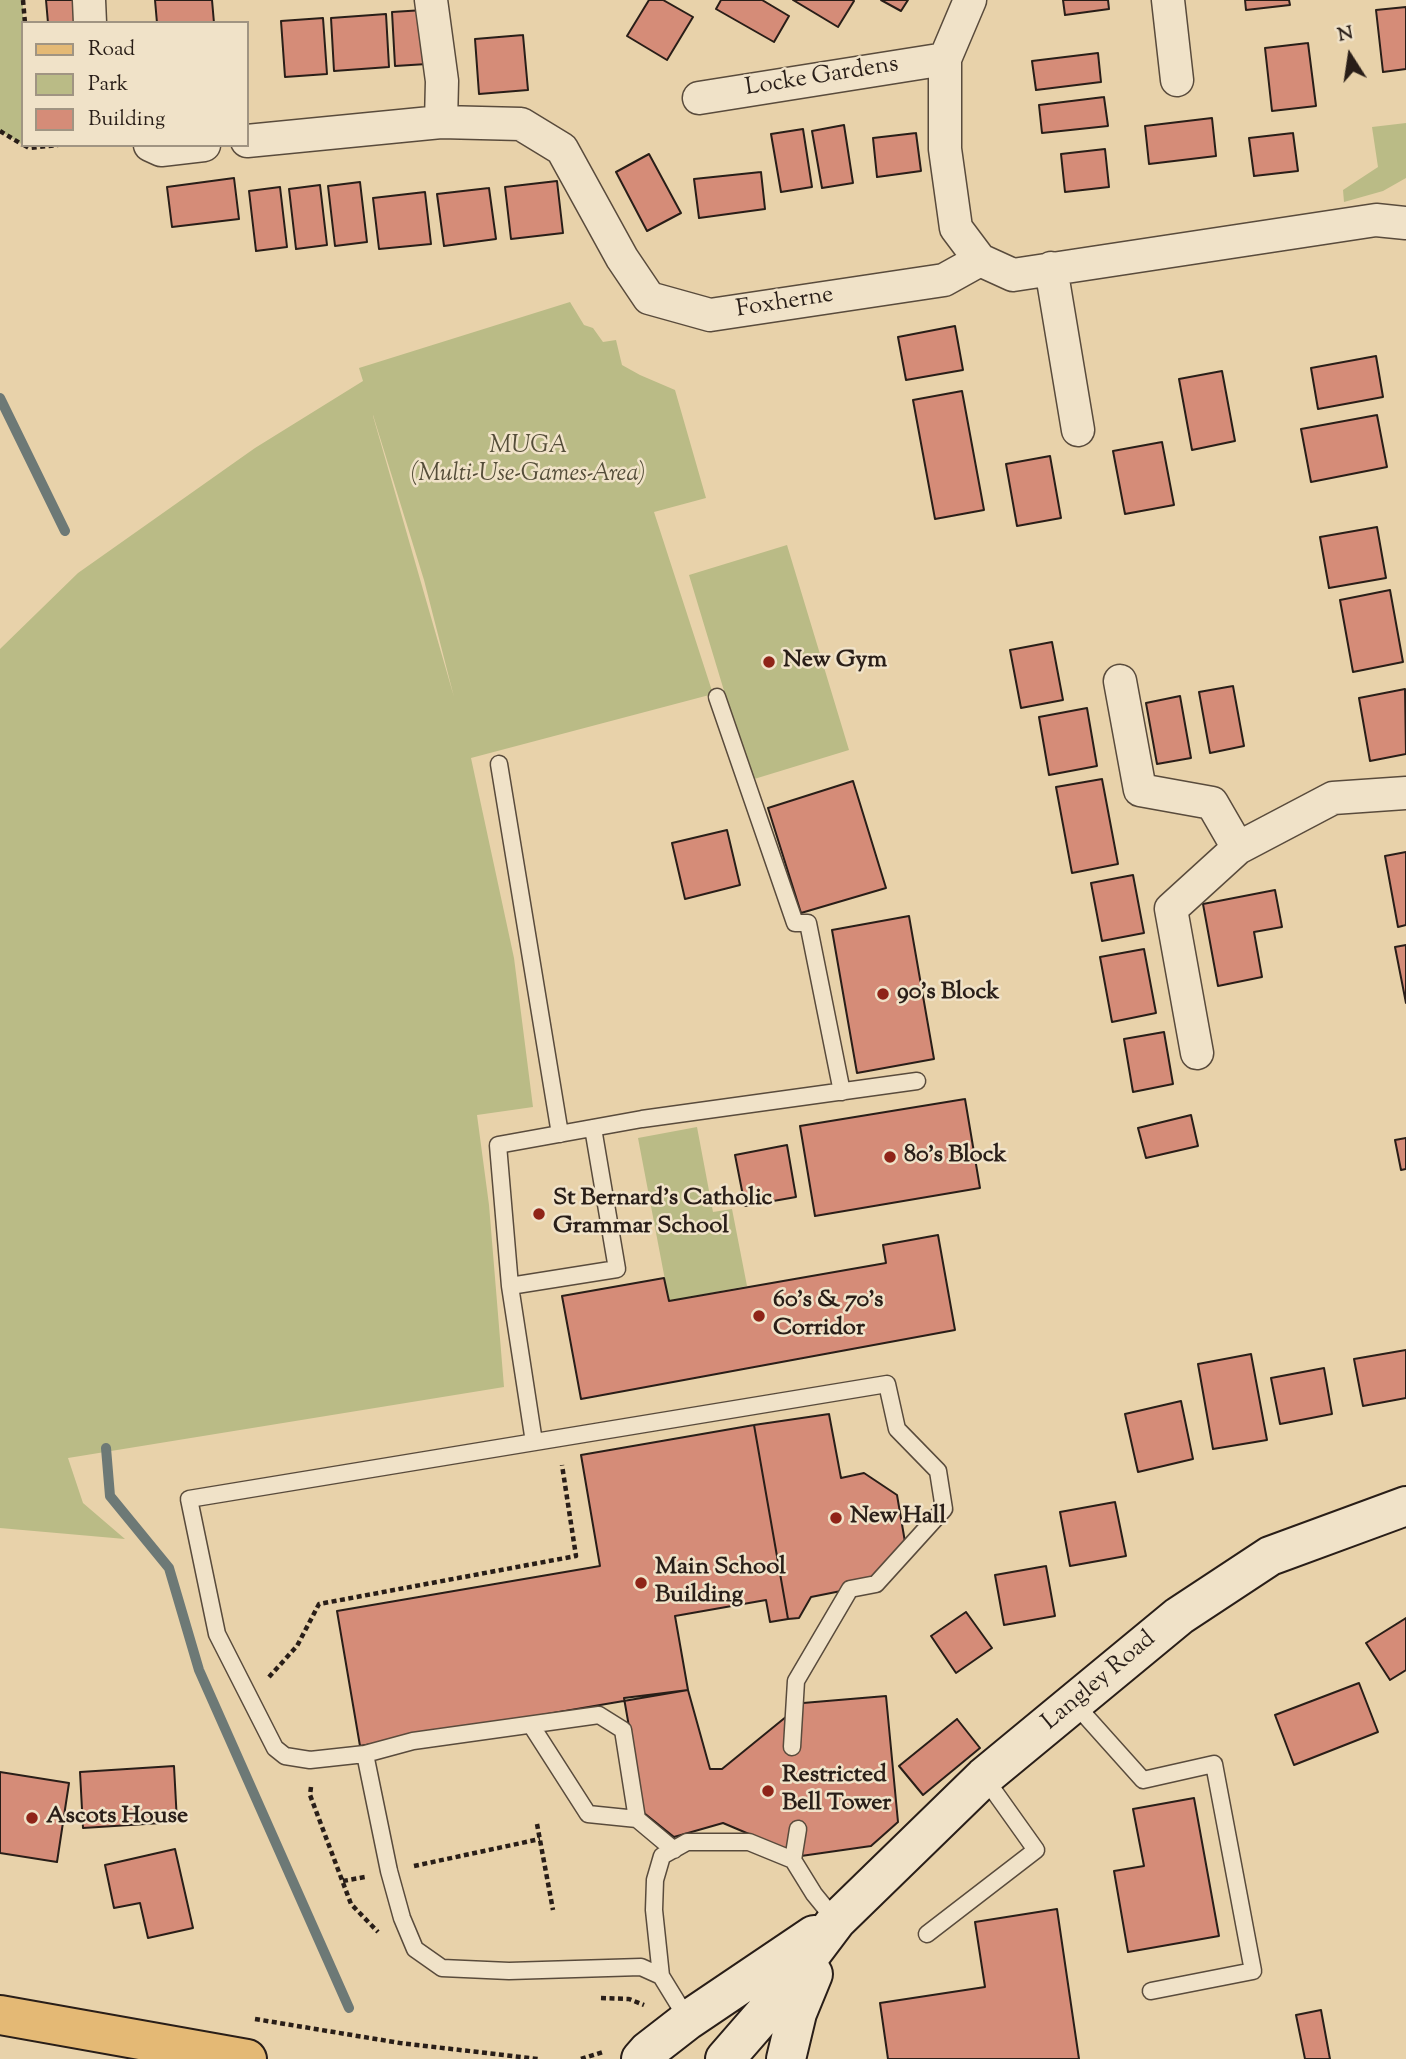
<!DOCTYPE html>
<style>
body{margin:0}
#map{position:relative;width:1406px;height:2059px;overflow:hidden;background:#e8d2aa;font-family:"Sorts Mill Goudy",serif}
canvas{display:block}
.legend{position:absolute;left:21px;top:21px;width:228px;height:126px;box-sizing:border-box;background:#f0e2c8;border:2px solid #a09482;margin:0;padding:9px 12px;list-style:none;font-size:21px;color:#291e18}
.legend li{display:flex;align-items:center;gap:14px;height:35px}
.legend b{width:35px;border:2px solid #a09482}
.north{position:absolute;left:1315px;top:21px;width:70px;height:70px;-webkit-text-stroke:5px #f0e2c8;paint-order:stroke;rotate:348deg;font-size:19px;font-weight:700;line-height:28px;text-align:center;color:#291e18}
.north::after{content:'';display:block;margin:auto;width:24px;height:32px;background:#291e18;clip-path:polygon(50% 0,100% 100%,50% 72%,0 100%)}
</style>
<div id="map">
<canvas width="1406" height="2059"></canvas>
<ul class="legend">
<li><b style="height:9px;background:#e4b975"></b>Road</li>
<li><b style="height:19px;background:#babb86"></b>Park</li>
<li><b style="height:19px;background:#d58c78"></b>Building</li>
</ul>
<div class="north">N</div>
</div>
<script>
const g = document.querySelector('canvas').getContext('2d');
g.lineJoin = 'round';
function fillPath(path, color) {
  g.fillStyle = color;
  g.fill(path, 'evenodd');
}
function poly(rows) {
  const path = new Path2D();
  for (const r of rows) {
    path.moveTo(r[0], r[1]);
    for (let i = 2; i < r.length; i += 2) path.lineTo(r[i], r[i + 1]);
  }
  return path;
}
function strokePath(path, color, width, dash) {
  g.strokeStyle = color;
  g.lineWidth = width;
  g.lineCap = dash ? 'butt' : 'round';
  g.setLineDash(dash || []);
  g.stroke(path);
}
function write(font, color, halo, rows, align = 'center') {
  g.font = font + ' "Sorts Mill Goudy",serif';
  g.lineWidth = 5;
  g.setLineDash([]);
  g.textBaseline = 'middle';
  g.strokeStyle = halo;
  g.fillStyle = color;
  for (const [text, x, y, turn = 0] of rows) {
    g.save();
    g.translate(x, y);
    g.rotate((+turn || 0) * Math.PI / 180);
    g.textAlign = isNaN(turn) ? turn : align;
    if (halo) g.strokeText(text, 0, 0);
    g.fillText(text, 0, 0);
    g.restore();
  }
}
fillPath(poly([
 [0,0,23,0,23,145,0,131],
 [1406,123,1406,178,1383,191,1344,202,1343,190,1378,167,1372,127],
 [570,302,584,325,593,328,603,342,616,340,622,365,640,375,675,390,706,498,654,512,713,694,471,758,514,958,533,1107,477,1115,489,1205,504,1387,68,1458,83,1503,125,1539,0,1528,0,649,78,573,255,448,363,381,359,368],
 [373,415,424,580,454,697,373,416],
 [787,545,849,750,751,780,689,575],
 [697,1127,713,1212,732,1209,747,1286,669,1301,638,1138]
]), '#babb86');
strokePath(poly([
 [0,398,65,531],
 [106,1448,110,1496,169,1568,199,1670,349,2008]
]), '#6d7976', 10);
const building = poly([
 [46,0,79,0,81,23,48,23,46,0],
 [155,0,212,0,214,23,157,23,155,0],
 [649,0,663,0,693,17,667,60,627,36,649,0],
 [721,0,762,0,789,16,774,42,716,9,721,0],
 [793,0,853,0,854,1,838,27,793,0],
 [881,0,908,0,901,11,881,0],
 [1063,0,1108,0,1109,9,1065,15,1063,0],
 [1245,0,1289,0,1290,5,1246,10,1245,0],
 [1406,7,1406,69,1383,72,1376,10,1406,7],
 [424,10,427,64,395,66,392,12,424,10],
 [386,14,389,67,334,71,331,18,386,14],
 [323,18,327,74,285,77,281,21,323,18],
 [523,35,528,90,479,94,475,39,523,35],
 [1308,43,1316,106,1272,111,1265,48,1308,43],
 [1098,53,1101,82,1036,90,1032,61,1098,53],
 [1104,97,1108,126,1042,133,1039,105,1104,97],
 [1212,118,1216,156,1149,164,1145,126,1212,118],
 [844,125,853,183,822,188,812,131,844,125],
 [803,129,812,187,781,192,771,134,803,129],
 [916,133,921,171,877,177,873,138,916,133],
 [1293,133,1298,171,1254,176,1249,138,1293,133],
 [1105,149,1109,187,1065,192,1061,154,1105,149],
 [649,154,681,213,647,231,616,172,649,154],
 [761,172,765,209,699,218,694,179,761,172],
 [234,178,239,219,172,227,167,187,234,178],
 [557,181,563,233,511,239,505,187,557,181],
 [360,182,367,242,335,246,328,186,360,182],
 [320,185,327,245,296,249,289,189,320,185],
 [280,187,287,247,256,251,249,191,280,187],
 [489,188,496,239,444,246,437,194,489,188],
 [425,192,431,244,379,249,373,198,425,192],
 [955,326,963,370,906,380,898,337,955,326],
 [1376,356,1383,397,1318,409,1311,368,1376,356],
 [1222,371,1235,441,1192,450,1179,379,1222,371],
 [962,391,984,510,935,519,913,400,962,391],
 [1377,415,1387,467,1311,482,1301,429,1377,415],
 [1162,442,1174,505,1125,514,1113,451,1162,442],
 [1050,456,1061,518,1017,526,1006,464,1050,456],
 [1377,527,1386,578,1329,588,1320,537,1377,527],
 [1390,590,1403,662,1353,672,1340,600,1390,590],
 [1052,642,1063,700,1021,708,1010,650,1052,642],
 [1233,686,1244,746,1210,753,1199,692,1233,686],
 [1405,689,1406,754,1370,761,1359,698,1405,689],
 [1180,696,1191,758,1157,764,1146,703,1180,696],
 [1087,708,1097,766,1049,775,1039,717,1087,708],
 [1102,779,1118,864,1072,873,1056,787,1102,779],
 [853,781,886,888,801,913,768,808,853,781],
 [727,830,740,885,685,899,672,843,727,830],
 [1406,852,1406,925,1398,927,1385,856,1406,852],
 [1133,875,1144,933,1102,941,1091,883,1133,875],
 [1275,890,1282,927,1254,932,1262,977,1218,986,1203,904,1275,890],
 [909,916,934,1059,857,1073,832,930,909,916],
 [1406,945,1406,1003,1395,947,1406,945],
 [1144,949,1156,1013,1112,1022,1100,957,1144,949],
 [1164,1032,1173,1084,1133,1092,1124,1039,1164,1032],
 [965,1099,980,1188,815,1216,800,1126,965,1099],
 [1191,1115,1198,1146,1146,1158,1138,1128,1191,1115],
 [1406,1138,1406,1169,1401,1170,1395,1140,1406,1138],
 [787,1145,796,1197,745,1206,735,1155,787,1145],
 [938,1235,955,1330,581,1399,562,1296,664,1278,669,1301,886,1263,883,1245,938,1235],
 [1406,1350,1406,1398,1363,1406,1354,1359,1406,1350],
 [1251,1354,1267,1440,1213,1449,1198,1364,1251,1354],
 [1324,1368,1332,1414,1280,1424,1271,1378,1324,1368],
 [1181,1401,1193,1459,1138,1472,1125,1414,1181,1401],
 [829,1414,841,1478,864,1473,897,1495,905,1542,876,1584,811,1597,799,1618,788,1619,754,1425,829,1414],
 [754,1425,788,1619,770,1622,766,1600,675,1616,688,1690,360,1746,337,1611,600,1566,581,1455,754,1425],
 [1115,1502,1126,1556,1070,1566,1060,1512,1115,1502],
 [1046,1566,1055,1616,1004,1625,995,1575,1046,1566],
 [966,1612,992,1648,956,1673,931,1636,966,1612],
 [1406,1618,1406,1670,1390,1680,1366,1643,1406,1618],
 [1359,1683,1378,1732,1294,1765,1275,1715,1359,1683],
 [688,1690,710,1769,722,1769,803,1703,886,1696,898,1822,871,1846,801,1856,723,1823,674,1837,644,1813,624,1698,688,1690],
 [957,1719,980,1748,923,1795,899,1766,957,1719],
 [174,1766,177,1822,83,1828,80,1772,174,1766],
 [0,1772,69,1783,57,1862,0,1853,0,1772],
 [1194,1798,1219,1936,1128,1952,1114,1871,1144,1866,1133,1809,1194,1798],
 [175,1849,193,1928,148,1938,140,1903,114,1908,105,1865,175,1849],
 [1057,1909,1079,2059,888,2059,880,2003,985,1987,975,1922,1057,1909],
 [1321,2010,1330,2059,1305,2059,1296,2015,1321,2010]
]);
fillPath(building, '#d58c78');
strokePath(building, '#291e18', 2);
const lane = poly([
 [717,697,795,923,808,923,842,1092],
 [499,764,560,1134],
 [510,1286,498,1145,642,1119,917,1081],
 [534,1442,510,1286,617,1269,593,1128],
 [1074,1703,1143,1780,1214,1764,1253,1971,1151,1991],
 [531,1725,588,1814,637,1819,674,1850],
 [365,1754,310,1760,285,1756,275,1748,217,1634,189,1499,887,1384,897,1429,938,1471,944,1509,876,1584,850,1589,796,1681,792,1747],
 [637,1819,623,1730,599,1715,413,1741,365,1754,389,1871,402,1918,415,1949,442,1968,509,1971,641,1967,661,1976],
 [793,1860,798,1829],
 [927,1934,1036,1850,984,1777],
 [688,2020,661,1976,654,1910,655,1880,662,1856,687,1842,749,1842,793,1860,814,1894,836,1921]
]);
const street = poly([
 [89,0,90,23],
 [431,0,442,81,441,122],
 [970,0,945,59,945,149,956,228,980,260],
 [1168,0,1177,80],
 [699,98,945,59],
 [247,141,441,122,521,124,562,149,622,258,649,298,710,315,944,280,980,260,1013,275,1376,220,1406,223],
 [150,145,161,150,204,145],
 [1051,268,1078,430],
 [1120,681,1140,790,1212,803,1238,848],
 [1197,1053,1171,909,1238,848,1333,798,1406,793]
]);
const secondary = poly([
 [641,2059,648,2051,688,2020,814,1935],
 [725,2059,778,1998,836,1921,984,1777,1179,1616,1270,1556,1406,1506],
 [786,2059,797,2013,813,1974]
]);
const primary = poly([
 [0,2015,247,2059]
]);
strokePath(lane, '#594b3c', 19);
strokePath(street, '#594b3c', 35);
strokePath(secondary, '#291e18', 42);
strokePath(primary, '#291e18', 42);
strokePath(poly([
 [23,0,25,23],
 [0,131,23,145],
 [24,145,29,148,58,145],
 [269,1677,297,1646,319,1604,576,1556,562,1465],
 [311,1787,310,1795,351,1904,378,1932],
 [537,1824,553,1910],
 [414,1866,540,1839],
 [343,1881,365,1877],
 [601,1998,629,1999,644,2005],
 [255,2019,400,2043,538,2059],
 [581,2059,603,2052]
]), '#291e18', 4.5, [5, 3.5]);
strokePath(lane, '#f0e2c8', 16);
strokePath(street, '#f0e2c8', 32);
strokePath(secondary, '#f0e2c8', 38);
strokePath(primary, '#e4b975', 38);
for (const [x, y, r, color] of [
 [769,662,7,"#8f2418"],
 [883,994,7,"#8f2418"],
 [890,1157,7,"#8f2418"],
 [539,1214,7,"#8f2418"],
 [759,1316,7,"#8f2418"],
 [836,1518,7,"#8f2418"],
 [641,1583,7,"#8f2418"],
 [768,1791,7,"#8f2418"],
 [32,1818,7,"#8f2418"]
]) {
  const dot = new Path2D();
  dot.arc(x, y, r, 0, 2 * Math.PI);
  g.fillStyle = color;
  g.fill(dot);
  strokePath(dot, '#f0e2c8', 2.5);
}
write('24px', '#291e18', '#f0e2c8', [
 ["Locke Gardens",822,78,-9],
 ["Foxherne",785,304,-9],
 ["Langley Road",1100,1682,-40]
]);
write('italic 24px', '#544d39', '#f0e2c8', [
 ["MUGA",528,448],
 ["(Multi-Use-Games-Area)",528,476]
]);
write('bold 24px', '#291e18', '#f0e2c8', [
 ["New Gym",783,662],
 ["90's Block",897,994],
 ["80's Block",904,1157],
 ["St Bernard's Catholic",553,1200],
 ["Grammar School",553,1228],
 ["60's & 70's",773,1302],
 ["Corridor",773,1330],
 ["New Hall",850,1518],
 ["Main School",655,1569],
 ["Building",655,1597],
 ["Restricted",782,1777],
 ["Bell Tower",782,1805],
 ["Ascots House",46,1818]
], 'left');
</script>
